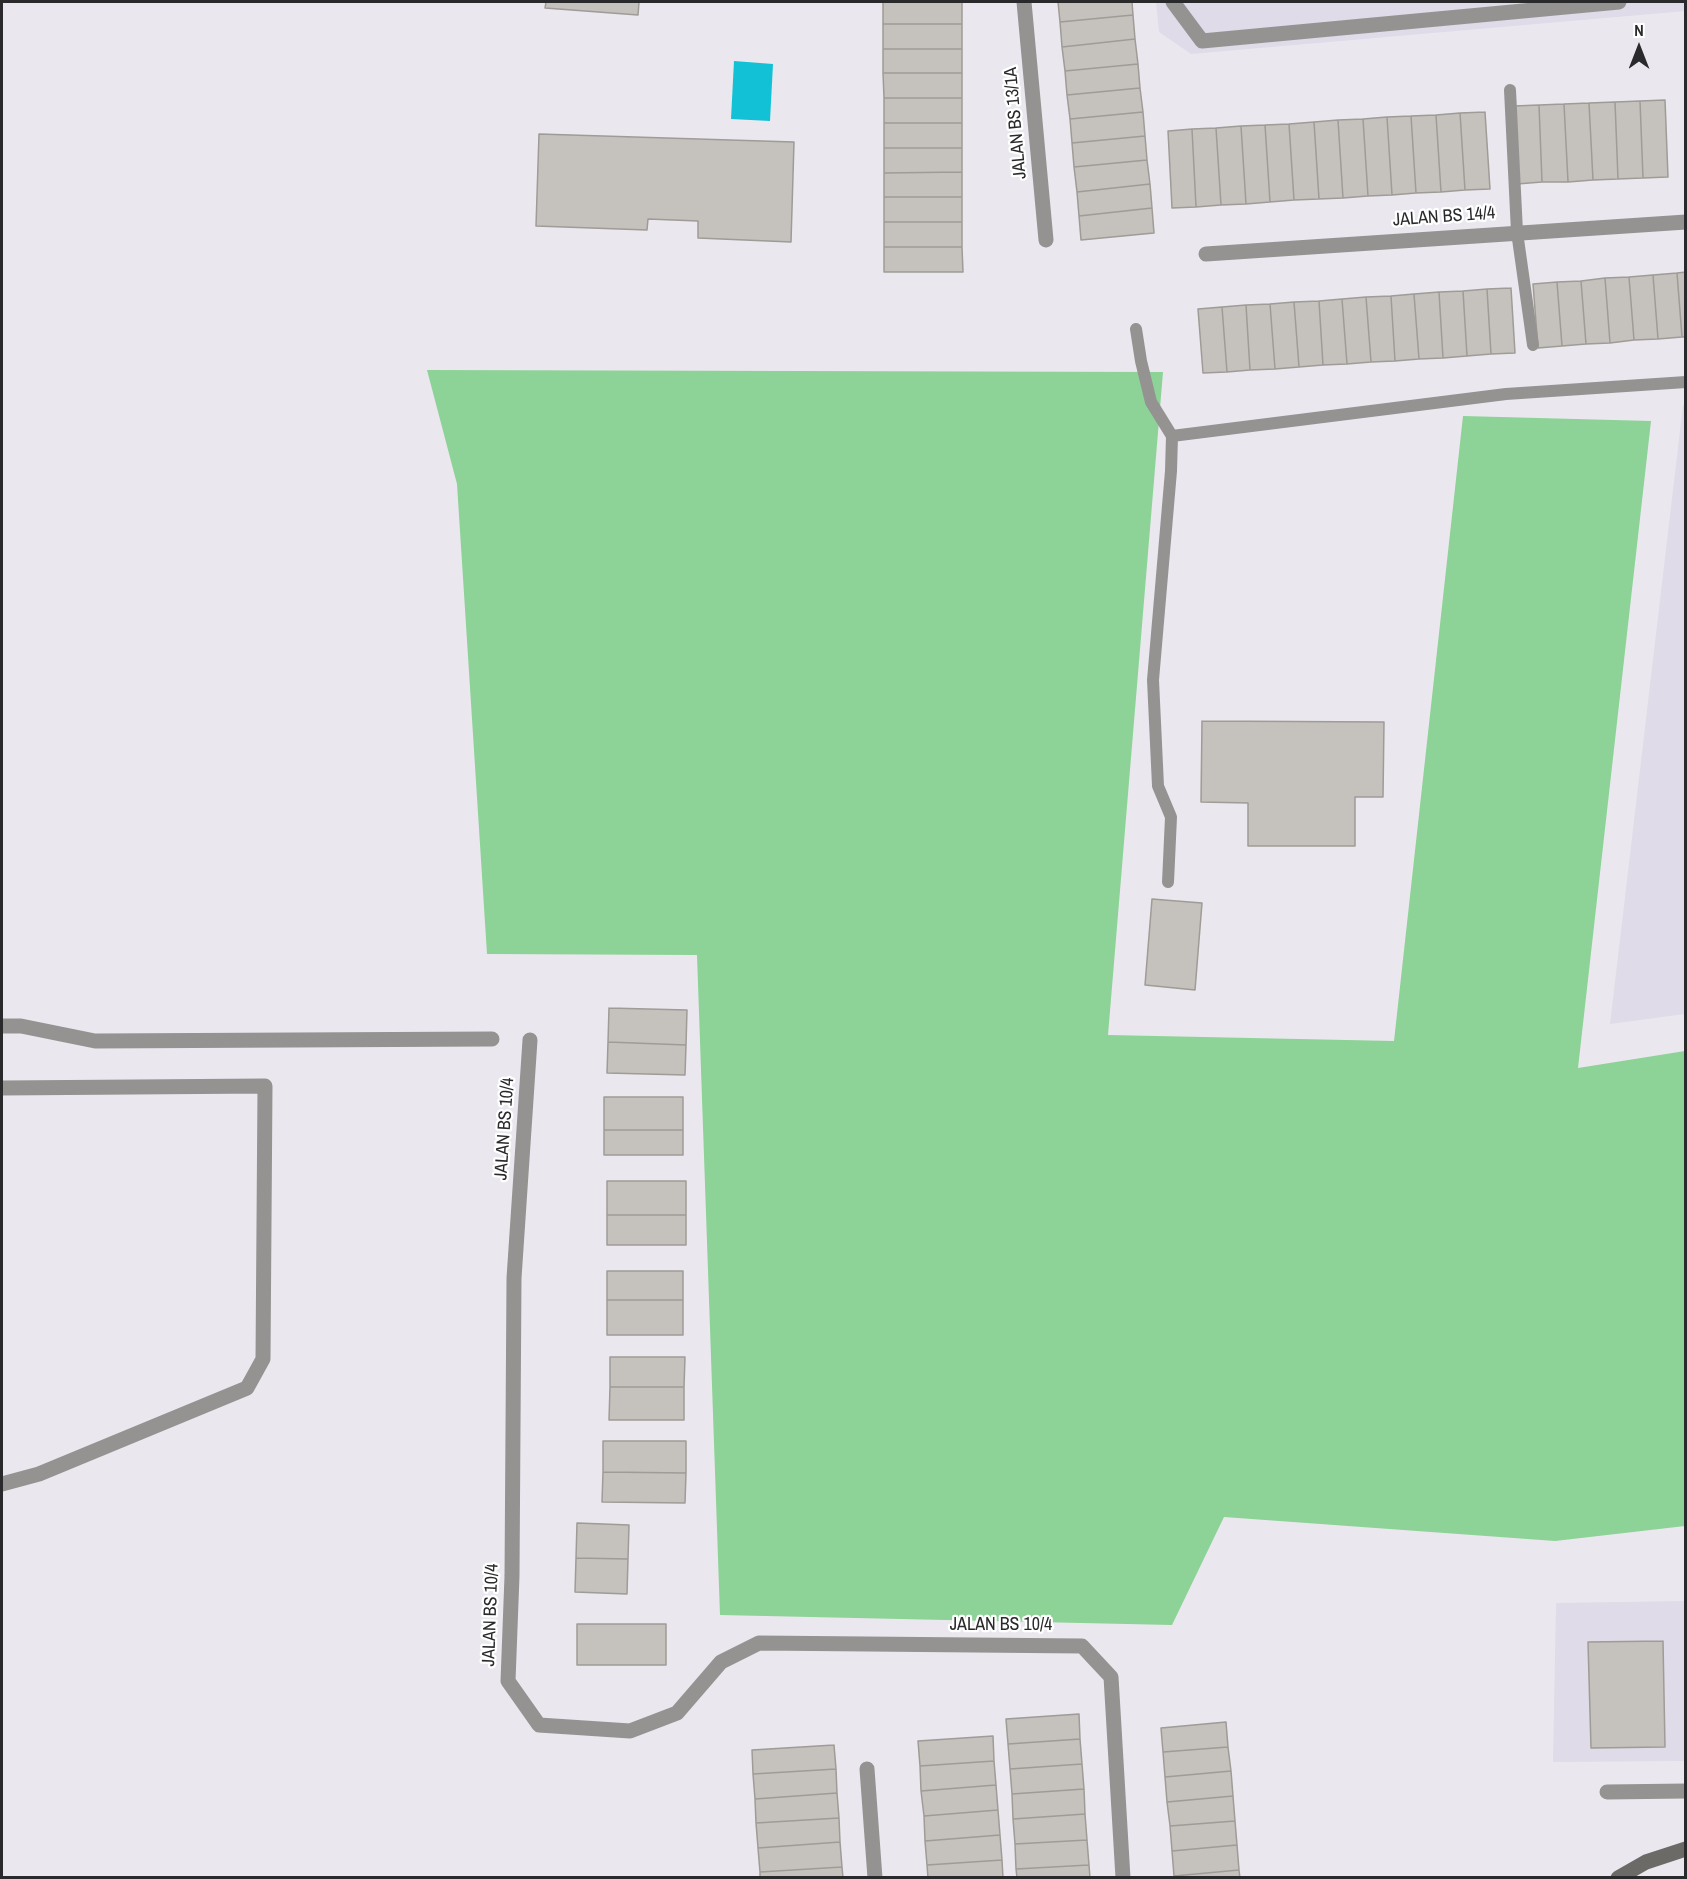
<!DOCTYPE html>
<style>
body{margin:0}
#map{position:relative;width:1687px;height:1879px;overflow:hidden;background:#eae8ee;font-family:"Archivo Narrow",sans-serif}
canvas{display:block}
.frame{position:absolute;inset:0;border:3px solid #2a292b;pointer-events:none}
.north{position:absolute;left:1609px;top:18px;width:60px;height:60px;-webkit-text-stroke:4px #fff;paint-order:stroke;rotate:0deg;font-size:16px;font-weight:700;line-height:24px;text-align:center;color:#2a292b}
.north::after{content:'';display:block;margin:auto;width:21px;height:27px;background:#2a292b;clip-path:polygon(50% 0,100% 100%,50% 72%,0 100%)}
</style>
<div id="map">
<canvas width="1687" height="1879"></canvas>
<div class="frame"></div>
<div class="north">N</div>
</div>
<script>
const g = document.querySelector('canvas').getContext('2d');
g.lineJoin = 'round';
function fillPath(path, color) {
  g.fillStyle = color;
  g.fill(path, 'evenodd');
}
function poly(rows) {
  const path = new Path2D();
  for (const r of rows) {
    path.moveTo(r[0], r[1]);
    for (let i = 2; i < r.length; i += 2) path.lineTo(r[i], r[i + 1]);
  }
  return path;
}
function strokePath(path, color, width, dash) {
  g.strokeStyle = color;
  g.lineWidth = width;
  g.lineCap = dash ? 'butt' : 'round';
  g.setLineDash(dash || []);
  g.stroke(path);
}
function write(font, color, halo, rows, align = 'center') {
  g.font = font + ' "Archivo Narrow",sans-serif';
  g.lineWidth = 4.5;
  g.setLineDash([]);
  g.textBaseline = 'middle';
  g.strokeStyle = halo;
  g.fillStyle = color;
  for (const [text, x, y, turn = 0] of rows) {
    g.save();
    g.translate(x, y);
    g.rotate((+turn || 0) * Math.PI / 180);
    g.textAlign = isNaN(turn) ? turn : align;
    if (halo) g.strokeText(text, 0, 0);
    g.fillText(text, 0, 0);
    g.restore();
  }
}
fillPath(poly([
 [1156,2,1685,2,1686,11,1191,54,1159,32],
 [1683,405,1685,405,1685,1014,1610,1024],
 [1685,1601,1685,1761,1553,1762,1556,1603]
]), '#dfdbe8');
fillPath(poly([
 [427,370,1163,372,1108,1035,1394,1041,1463,416,1651,421,1578,1068,1685,1051,1685,1526,1555,1541,1224,1517,1172,1625,720,1615,697,955,487,954,457,484]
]), '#8dd297');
fillPath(poly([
 [734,61,773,64,770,121,731,119]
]), '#12c1d5');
const building = poly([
 [546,2,639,2,638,15,545,8,546,2],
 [883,2,962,2,962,24,883,24,883,2],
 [1058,2,1132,2,1133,15,1060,22,1058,2],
 [1133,15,1135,39,1062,47,1060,22,1133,15],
 [883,24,962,24,962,49,883,49,883,24],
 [1135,39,1138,64,1065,71,1062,47,1135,39],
 [883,49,962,49,962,73,883,73,883,49],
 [1138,64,1140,88,1067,95,1065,71,1138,64],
 [883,73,962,73,962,98,884,98,883,73],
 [1140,88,1143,112,1070,119,1067,95,1140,88],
 [884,98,962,98,962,123,884,123,884,98],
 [1665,100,1668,177,1643,178,1640,101,1665,100],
 [1640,101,1643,178,1618,179,1615,102,1640,101],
 [1615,102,1618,179,1593,180,1589,103,1615,102],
 [1589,103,1593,180,1568,182,1564,104,1589,103],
 [1564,104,1568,182,1542,182,1539,105,1564,104],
 [1539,105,1542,182,1517,184,1514,106,1539,105],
 [1143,112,1145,136,1072,143,1070,119,1143,112],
 [1485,112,1490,189,1465,190,1460,113,1485,112],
 [1460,113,1465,190,1441,192,1436,115,1460,113],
 [1436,115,1441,192,1416,193,1411,116,1436,115],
 [1411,116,1416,193,1392,195,1387,117,1411,116],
 [1387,117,1392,195,1368,196,1363,119,1387,117],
 [1363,119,1368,196,1343,198,1338,120,1363,119],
 [1338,120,1343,198,1319,199,1314,122,1338,120],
 [1314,122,1319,199,1294,200,1289,124,1314,122],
 [884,123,962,123,962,148,884,148,884,123],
 [1289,124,1294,200,1270,202,1265,125,1289,124],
 [1265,125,1270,202,1246,204,1241,126,1265,125],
 [1241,126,1246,204,1221,205,1216,128,1241,126],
 [1216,128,1221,205,1196,207,1192,129,1216,128],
 [1192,129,1196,207,1172,208,1168,131,1192,129],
 [539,134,794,142,791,242,698,238,698,221,648,219,647,230,536,226,539,134],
 [1145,136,1147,160,1074,167,1072,143,1145,136],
 [884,148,962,148,962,172,884,173,884,148],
 [1147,160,1150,184,1077,192,1074,167,1147,160],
 [962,172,962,197,884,197,884,173,962,172],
 [1150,184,1152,208,1079,216,1077,192,1150,184],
 [884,197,962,197,962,222,884,222,884,197],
 [1152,208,1154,233,1081,240,1079,216,1152,208],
 [884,222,962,222,962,247,884,247,884,222],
 [884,247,962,247,963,272,884,272,884,247],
 [1686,272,1686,337,1682,337,1677,273,1686,272],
 [1677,273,1682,337,1658,339,1653,275,1677,273],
 [1653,275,1658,339,1634,340,1629,277,1653,275],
 [1629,277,1634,340,1610,343,1605,278,1629,277],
 [1605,278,1610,343,1586,344,1581,281,1605,278],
 [1581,281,1586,344,1562,346,1557,282,1581,281],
 [1557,282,1562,346,1538,348,1533,284,1557,282],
 [1511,288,1515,353,1491,354,1487,289,1511,288],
 [1487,289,1491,354,1467,356,1463,291,1487,289],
 [1463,291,1467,356,1443,358,1439,292,1463,291],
 [1439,292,1443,358,1419,359,1414,294,1439,292],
 [1414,294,1419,359,1395,361,1391,296,1414,294],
 [1391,296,1395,361,1371,362,1366,297,1391,296],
 [1366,297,1371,362,1347,364,1342,299,1366,297],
 [1342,299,1347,364,1323,365,1319,301,1342,299],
 [1319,301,1323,365,1299,367,1294,302,1319,301],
 [1294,302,1299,367,1275,369,1270,304,1294,302],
 [1270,304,1275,369,1250,370,1246,305,1270,304],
 [1246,305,1250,370,1227,372,1222,307,1246,305],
 [1222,307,1227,372,1203,373,1198,309,1222,307],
 [1202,721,1384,722,1383,797,1355,797,1355,846,1248,846,1248,803,1201,802,1202,721],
 [1152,899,1202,903,1195,990,1145,985,1152,899],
 [609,1008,687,1010,686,1045,608,1042,609,1008],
 [608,1042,686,1045,685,1075,607,1073,608,1042],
 [604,1097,683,1097,683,1130,604,1130,604,1097],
 [604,1130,683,1130,683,1155,604,1155,604,1130],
 [607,1181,686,1181,686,1215,607,1215,607,1181],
 [607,1215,686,1215,686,1245,607,1245,607,1215],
 [607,1271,683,1271,683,1300,607,1300,607,1271],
 [607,1300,683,1300,683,1335,607,1335,607,1300],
 [610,1357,685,1357,684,1387,610,1387,610,1357],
 [610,1387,684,1387,684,1420,609,1420,610,1387],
 [603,1441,686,1441,686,1473,603,1472,603,1441],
 [603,1472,686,1473,685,1503,602,1502,603,1472],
 [577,1523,629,1525,628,1559,576,1558,577,1523],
 [576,1558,628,1559,627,1594,575,1592,576,1558],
 [577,1624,666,1624,666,1665,577,1665,577,1624],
 [1663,1641,1665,1747,1591,1748,1588,1642,1663,1641],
 [1079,1714,1080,1739,1008,1744,1006,1719,1079,1714],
 [1226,1722,1228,1747,1163,1752,1161,1728,1226,1722],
 [993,1736,994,1761,920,1766,918,1741,993,1736],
 [1080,1739,1082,1764,1010,1769,1008,1744,1080,1739],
 [834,1745,836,1769,753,1774,752,1750,834,1745],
 [1228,1747,1231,1771,1165,1777,1163,1752,1228,1747],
 [994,1761,996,1785,921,1791,920,1766,994,1761],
 [1082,1764,1084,1789,1012,1794,1010,1769,1082,1764],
 [836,1769,837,1793,755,1799,753,1774,836,1769],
 [1231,1771,1233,1796,1167,1802,1165,1777,1231,1771],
 [996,1785,998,1810,924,1816,921,1791,996,1785],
 [1084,1789,1085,1814,1013,1819,1012,1794,1084,1789],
 [837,1793,839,1818,756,1823,755,1799,837,1793],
 [1233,1796,1235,1821,1170,1826,1167,1802,1233,1796],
 [998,1810,1000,1835,925,1841,924,1816,998,1810],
 [1085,1814,1087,1840,1015,1844,1013,1819,1085,1814],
 [839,1818,840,1842,758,1848,756,1823,839,1818],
 [1235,1821,1237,1845,1172,1851,1170,1826,1235,1821],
 [1000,1835,1002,1860,927,1865,925,1841,1000,1835],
 [1087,1840,1089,1865,1016,1869,1015,1844,1087,1840],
 [840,1842,842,1867,760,1872,758,1848,840,1842],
 [1237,1845,1239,1870,1174,1876,1172,1851,1237,1845],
 [1002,1860,1003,1878,928,1878,927,1865,1002,1860],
 [1089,1865,1090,1878,1017,1878,1016,1869,1089,1865],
 [842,1867,843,1878,760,1878,760,1872,842,1867],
 [1239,1870,1240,1878,1174,1878,1174,1876,1239,1870]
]);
fillPath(building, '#c5c1bc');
strokePath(building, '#9f9b97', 1.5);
strokePath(poly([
 [1510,90,1517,232,1533,345],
 [1136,329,1141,361,1151,402,1172,436,1171,471,1153,680,1158,786,1171,817,1168,882],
 [1172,436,1506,394,1686,382]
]), '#959391', 12);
strokePath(poly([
 [1024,2,1046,240],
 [1173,2,1202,41,1619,2],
 [1206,254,1686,222],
 [2,1026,21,1026,95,1041,492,1039],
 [530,1040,514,1278,512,1576,508,1681,539,1725,630,1731,677,1713,721,1662,759,1643,1082,1646,1111,1677,1123,1878],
 [2,1088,265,1086,263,1359,247,1388,39,1474,2,1484],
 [867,1769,875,1878],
 [1607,1792,1686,1791]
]), '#959391', 15);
strokePath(poly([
 [1618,1878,1646,1862,1686,1849]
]), '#6c6a67', 15);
write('18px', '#2a292b', '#fff', [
 ["JALAN BS 13/1A",1016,123,-95],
 ["JALAN BS 14/4",1444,217,-4],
 ["JALAN BS 10/4",505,1129,-86],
 ["JALAN BS 10/4",491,1615,-88],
 ["JALAN BS 10/4",1001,1625]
]);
</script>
